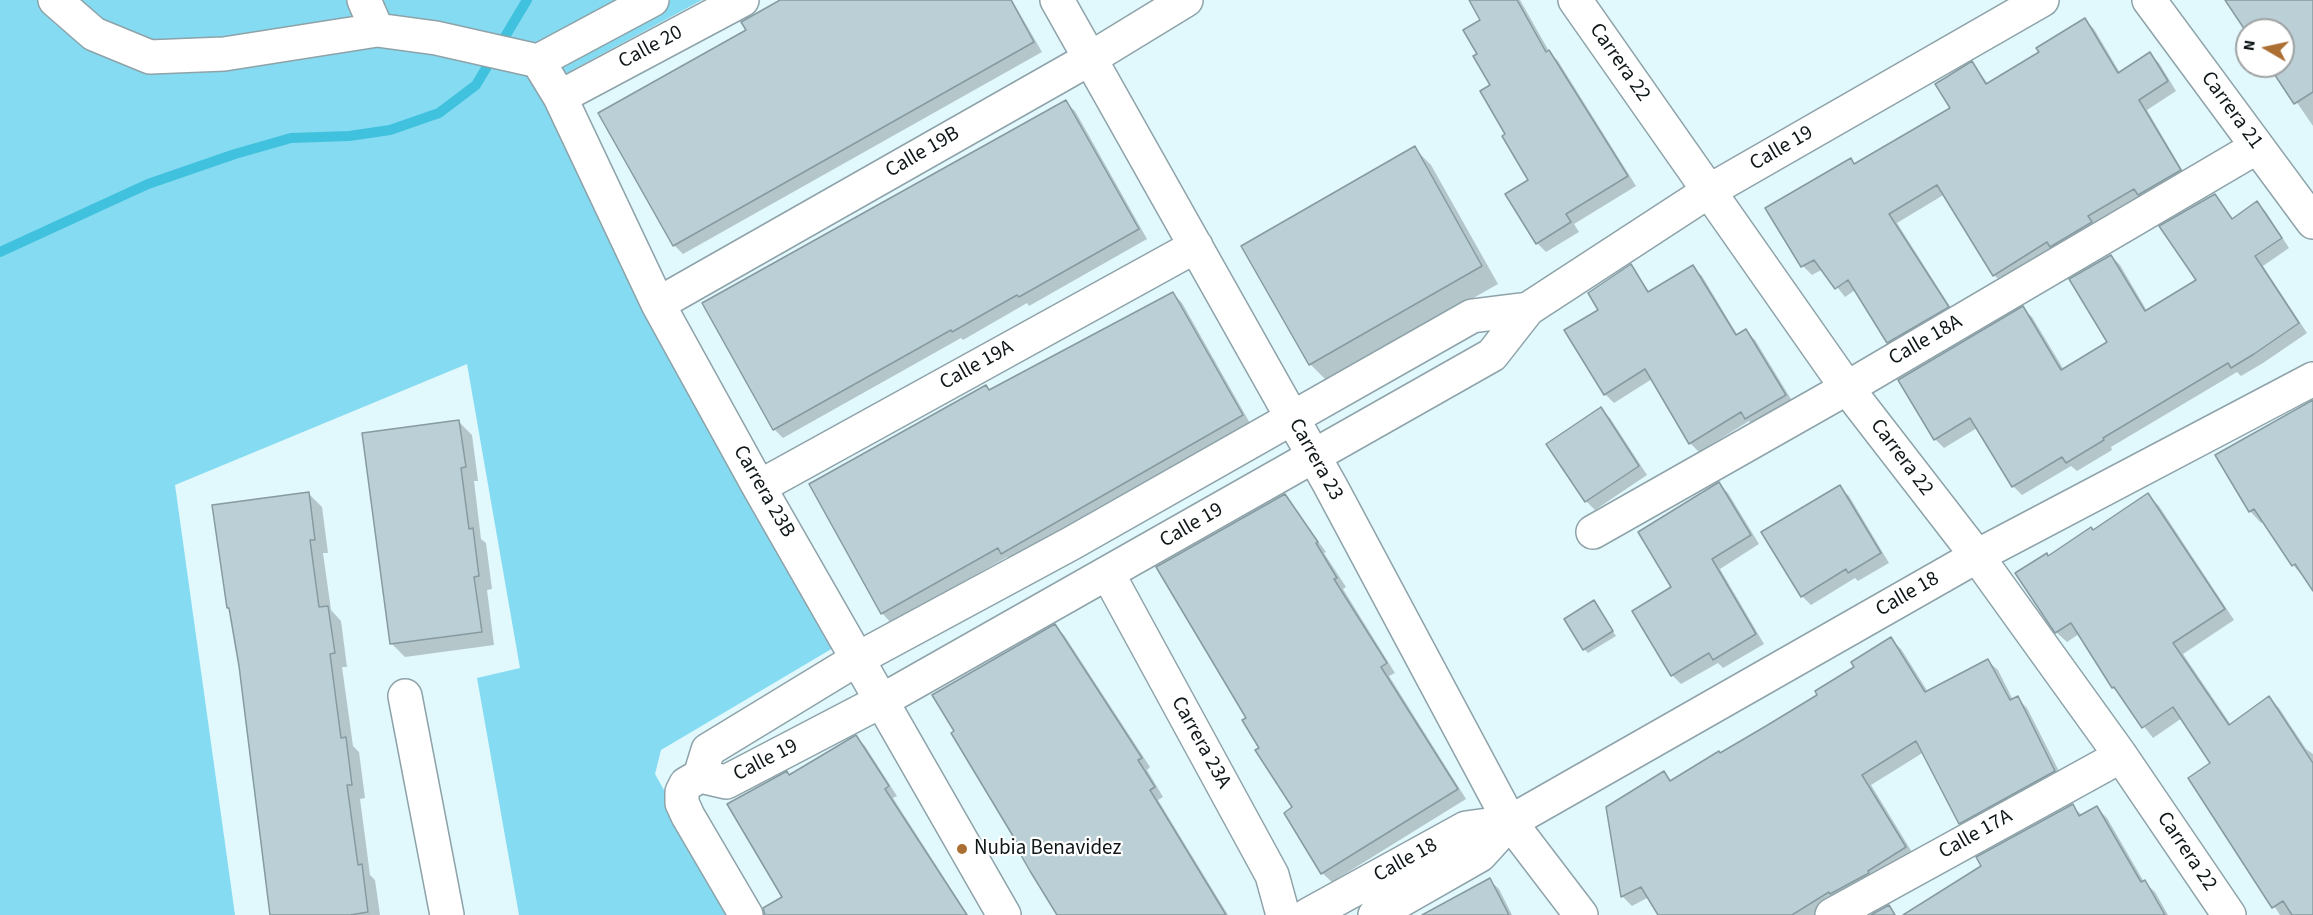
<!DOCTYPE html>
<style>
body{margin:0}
#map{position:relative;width:2313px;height:915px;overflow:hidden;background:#e1f8fd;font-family:"Source Sans 3",sans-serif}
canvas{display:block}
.north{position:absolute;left:2235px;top:18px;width:60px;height:60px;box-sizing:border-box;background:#fff;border:2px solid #9fa2a3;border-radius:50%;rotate:279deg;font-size:16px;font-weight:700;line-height:24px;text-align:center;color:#0f1719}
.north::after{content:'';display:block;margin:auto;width:21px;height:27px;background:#ac6f33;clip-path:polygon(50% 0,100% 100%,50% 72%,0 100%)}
</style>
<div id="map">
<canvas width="2313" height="915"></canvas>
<div class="north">N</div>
</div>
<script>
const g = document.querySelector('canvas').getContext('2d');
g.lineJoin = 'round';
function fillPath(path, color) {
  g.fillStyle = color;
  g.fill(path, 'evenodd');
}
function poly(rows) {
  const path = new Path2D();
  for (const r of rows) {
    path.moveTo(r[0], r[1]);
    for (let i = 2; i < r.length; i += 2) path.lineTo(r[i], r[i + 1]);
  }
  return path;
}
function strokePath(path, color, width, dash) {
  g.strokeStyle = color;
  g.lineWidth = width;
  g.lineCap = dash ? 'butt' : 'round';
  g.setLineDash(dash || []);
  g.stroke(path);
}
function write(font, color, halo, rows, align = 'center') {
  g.font = font + ' "Source Sans 3",sans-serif';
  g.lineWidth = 4.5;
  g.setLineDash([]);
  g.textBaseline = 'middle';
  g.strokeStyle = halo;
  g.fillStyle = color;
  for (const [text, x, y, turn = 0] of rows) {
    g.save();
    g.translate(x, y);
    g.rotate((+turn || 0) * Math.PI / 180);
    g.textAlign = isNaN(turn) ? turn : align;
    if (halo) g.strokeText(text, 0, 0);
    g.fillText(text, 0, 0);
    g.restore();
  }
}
fillPath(poly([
 [0,0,702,0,541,87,833,648,661,750,655,774,734,915,519,915,477,678,520,668,467,364,175,485,235,915,0,915]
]), '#85dbf1');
fillPath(poly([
 [800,0,1012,0,1042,52,683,254,674,245],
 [1471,0,1520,0,1550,53,1558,61,1636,186,1574,224,1579,232,1546,252,1537,243,1530,180,1507,134,1479,54,1482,20],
 [2227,0,2313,0,2313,126,2272,66,2283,66,2283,30,2248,30],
 [2085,20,2094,29,2120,73,2150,54,2159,63,2176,91,2147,110,2188,180,2003,284,1994,275,1945,194,1897,223,1956,316,1898,351,1888,342,1855,290,1845,297,1823,269,1812,275,1803,266,1767,208,1850,160,1856,165,1952,108,1972,63,1989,85,2041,53],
 [1065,102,1075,111,1147,239,1029,306,1027,303,963,340,961,338,783,438,774,429],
 [1414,148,1431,165,1498,284,1327,381,1310,364,1243,246],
 [2215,195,2234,220,2257,203,2266,212,2289,248,2263,266,2307,333,2263,363,2241,376,2237,372,2111,447,2112,450,2077,471,2071,466,2022,495,2013,486,1977,428,1944,448,1935,439,2022,308,2032,317,2064,370,2109,343,2111,256,2120,265,2147,311,2198,281],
 [1631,266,1650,293,1693,267,1702,276,1738,336,1746,331,1755,340,1794,404,1755,427,1749,421,1699,452,1690,443,1652,379,1614,403,1605,394,1600,310],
 [1173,293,1182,303,1251,425,1012,562,1007,557,891,623,882,613,811,484,986,386,991,391],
 [2313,402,2313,588,2293,565,2264,521,2261,523,2250,511],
 [1601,409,1610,418,1647,475,1595,510,1586,501],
 [459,422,472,435,478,481,474,481,481,539,486,543,492,589,487,590,494,645,405,657,392,644],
 [1719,484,1728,493,1759,544,1720,569,1764,644,1723,668,1718,663,1681,684,1672,675,1673,588],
 [1839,487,1849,496,1889,563,1858,581,1855,578,1811,605,1802,596],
 [308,493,322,507,328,553,323,553,331,610,341,621,347,667,342,667,353,746,359,752,365,798,360,799,370,875,375,880,380,915,272,915,240,665,231,610,228,607],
 [2148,495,2159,506,2234,620,2183,654,2231,725,2269,698,2279,708,2306,749,2313,754,2313,915,2280,915,2190,778,2212,763,2182,718,2153,738,2113,687,2079,634,2067,642,2056,632,2049,557],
 [1285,496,1326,552,1324,553,1346,587,1343,589,1395,673,1389,676,1466,799,1332,882,1322,873,1286,813,1294,808,1261,748,1248,718],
 [1594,602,1616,636,1588,653,1584,649],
 [1054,626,1064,635,1150,767,1147,770,1163,797,1158,800,1228,915,1059,915,953,734],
 [1891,639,1901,649,1928,692,1988,661,1998,670,2013,700,2017,698,2027,708,2064,781,1970,832,1960,823,1924,752,1871,785,1915,857,1817,915,1660,915,1649,897,1632,906,1623,897,1608,808,1663,773,1672,781,1720,754,1819,695],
 [856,737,865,746,897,796,893,798,968,915,789,915,784,897,790,776],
 [2072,806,2083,816,2097,808,2107,818,2144,882,2155,892,2168,915,1906,915],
 [1489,880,1499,889,1512,915,1425,915]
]), '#0003');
strokePath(poly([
 [0,252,148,184,235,154,291,138,349,136,390,130,439,113,476,85,527,0]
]), '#40c1dd', 10);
const building = poly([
 [780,0,1011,0,1034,42,673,246,598,113,746,30,741,22,780,0],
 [1469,0,1517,0,1546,52,1549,50,1628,176,1566,214,1571,222,1536,244,1505,194,1528,180,1502,136,1505,134,1480,91,1490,85,1473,56,1477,54,1463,30,1480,20,1469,0],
 [2225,0,2313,0,2313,92,2294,104,2269,66,2283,66,2283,30,2247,30,2247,33,2225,0],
 [2085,18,2118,73,2150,52,2168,81,2139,100,2181,170,2138,195,2134,189,2088,216,2092,222,2050,247,2047,242,1993,276,1937,185,1889,214,1949,307,1887,343,1848,280,1835,289,1814,260,1801,267,1765,208,1851,158,1854,164,1950,108,1935,84,1945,78,1972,61,1986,84,2039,52,2036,48,2085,18],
 [1066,100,1139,229,1019,297,1017,295,952,332,951,330,773,430,702,303,1066,100],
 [1415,146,1482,266,1309,365,1241,246,1415,146],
 [2215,194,2232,219,2257,201,2282,238,2255,256,2299,323,2254,354,2231,368,2228,363,2103,438,2104,440,2066,463,2062,457,2012,487,1970,418,1934,440,1898,380,2023,306,2061,370,2107,342,2069,279,2111,255,2145,311,2196,280,2159,226,2215,194],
 [1631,264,1648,292,1693,265,1736,335,1746,329,1786,395,1745,419,1741,412,1689,444,1645,369,1604,395,1564,330,1598,310,1588,293,1631,264],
 [1173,292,1243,415,1001,554,998,548,881,614,809,484,986,385,989,390,1173,292],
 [2313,400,2313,591,2295,564,2292,566,2254,509,2249,512,2215,455,2313,400],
 [1601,407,1639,466,1585,502,1546,444,1601,407],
 [459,420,466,467,461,468,469,529,473,528,479,576,474,577,482,632,390,644,362,433,459,420],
 [1719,482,1751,535,1712,559,1756,634,1713,660,1709,653,1671,676,1632,611,1671,587,1638,532,1719,482],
 [1840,485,1881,553,1848,573,1846,569,1801,597,1761,532,1840,485],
 [309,492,315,540,310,540,319,607,328,606,335,653,330,654,341,738,346,737,352,785,347,785,358,865,362,864,368,912,350,915,270,915,239,666,229,608,227,608,212,505,309,492],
 [2148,493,2225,609,2173,643,2229,725,2269,696,2313,763,2313,915,2292,915,2283,901,2272,908,2188,778,2210,763,2173,707,2142,728,2114,687,2112,688,2071,623,2055,633,2015,573,2047,553,2048,556,2091,527,2093,530,2148,493],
 [1285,494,1318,542,1316,543,1337,578,1334,579,1387,663,1381,667,1458,789,1321,874,1284,813,1292,807,1255,750,1259,748,1242,720,1246,718,1156,567,1285,494],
 [1594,600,1613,631,1583,650,1564,619,1594,600],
 [1055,624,1142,758,1138,760,1155,787,1150,790,1226,915,1057,915,1030,871,1014,843,1016,841,951,733,954,731,932,695,1055,624],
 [1891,637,1925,692,1988,659,2010,700,2018,696,2055,771,1959,824,1916,741,1862,775,1906,847,1868,871,1869,873,1830,894,1829,892,1792,915,1658,915,1641,887,1621,897,1606,807,1664,771,1670,781,1719,751,1720,753,1766,726,1817,695,1815,691,1854,667,1851,662,1891,637],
 [856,735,889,786,885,789,967,915,765,915,763,908,782,897,727,804,787,771,789,775,856,735],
 [2073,804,2079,816,2097,806,2141,882,2145,880,2165,915,1903,915,1981,866,1976,857,2073,804],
 [1490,878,1509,915,1422,915,1490,878],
 [1889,905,1895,915,1871,915,1889,905]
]);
fillPath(building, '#bad0d6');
strokePath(building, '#869aa0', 1.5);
const minor = poly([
 [55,0,94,34,150,57,224,54,377,30,436,38,538,61,652,0],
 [364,0,377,30],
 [1057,0,1330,485,1510,822,1581,915],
 [1575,0,1847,388,1977,556,2121,756,2229,915],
 [2149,0,2313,222],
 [538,61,560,97,658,304,759,487,1004,915],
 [560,97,742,0],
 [658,304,1091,58,1186,0],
 [759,487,1196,246],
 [1593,532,1847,388,2257,147],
 [1108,574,1272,875,1283,915],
 [405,696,447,915],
 [700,776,726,782,883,700,1492,355,1528,309,1709,191,2042,0],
 [700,776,708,750,859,658,1072,543,1472,316,1528,309],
 [700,776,686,784,682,792,682,803,688,816,746,915],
 [1308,915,1466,828,1510,822],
 [1375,915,1480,855,1510,822,1977,556,2313,379],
 [1832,915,2121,756]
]);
strokePath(minor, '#8ea3a9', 36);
strokePath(minor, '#fff', 33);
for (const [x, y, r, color] of [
 [962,849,6,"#ac6f33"]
]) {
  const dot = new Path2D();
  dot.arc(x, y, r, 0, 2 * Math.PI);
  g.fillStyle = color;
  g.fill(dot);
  strokePath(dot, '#fff', 2);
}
write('21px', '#0f1719', '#fff', [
 ["Calle 20",651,48,-28],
 ["Carrera 22",1619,63,55],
 ["Carrera 21",2231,111,54],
 ["Calle 19",1782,149,-30],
 ["Calle 19B",923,153,-30],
 ["Calle 18A",1926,341,-30],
 ["Calle 19A",977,366,-29],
 ["Carrera 22",1901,458,53],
 ["Carrera 23",1315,460,61],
 ["Carrera 23B",763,492,60],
 ["Calle 19",1192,526,-30],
 ["Calle 18",1908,595,-30],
 ["Carrera 23A",1200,743,61],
 ["Calle 19",766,761,-27],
 ["Calle 17A",1976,835,-29],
 ["Carrera 22",2186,852,56],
 ["Calle 18",1406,861,-29]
]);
write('21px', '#0f1719', '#fff', [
 ["Nubia Benavidez",974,849]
], 'left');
</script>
